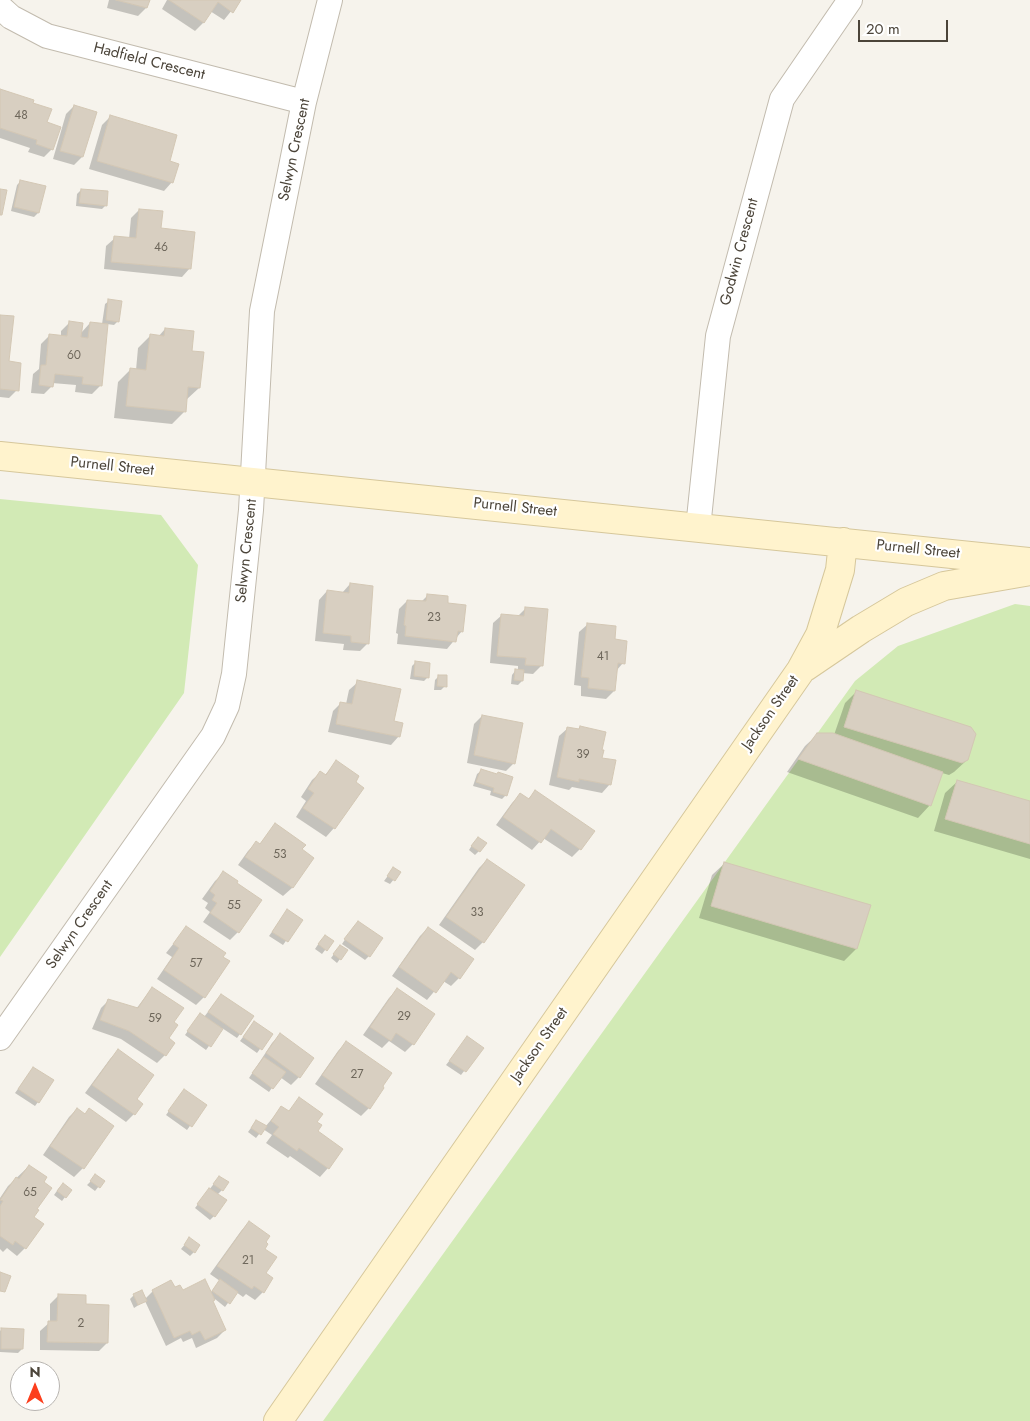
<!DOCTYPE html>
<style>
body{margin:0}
#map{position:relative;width:1030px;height:1421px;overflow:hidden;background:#f6f3ec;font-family:Jost,sans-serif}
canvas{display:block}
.north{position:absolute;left:10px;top:1361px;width:50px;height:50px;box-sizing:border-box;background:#fff;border:1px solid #b7b4b0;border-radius:50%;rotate:0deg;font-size:14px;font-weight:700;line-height:20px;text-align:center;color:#4b4439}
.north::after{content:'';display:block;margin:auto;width:18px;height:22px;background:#fc3f1d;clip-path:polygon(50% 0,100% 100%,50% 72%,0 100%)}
.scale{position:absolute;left:858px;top:20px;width:90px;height:22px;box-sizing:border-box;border:2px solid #4b4439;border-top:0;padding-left:6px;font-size:15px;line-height:18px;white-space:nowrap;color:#4b4439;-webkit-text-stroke:4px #fff;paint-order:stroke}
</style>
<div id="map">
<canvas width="1030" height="1421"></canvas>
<div class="north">N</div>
<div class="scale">20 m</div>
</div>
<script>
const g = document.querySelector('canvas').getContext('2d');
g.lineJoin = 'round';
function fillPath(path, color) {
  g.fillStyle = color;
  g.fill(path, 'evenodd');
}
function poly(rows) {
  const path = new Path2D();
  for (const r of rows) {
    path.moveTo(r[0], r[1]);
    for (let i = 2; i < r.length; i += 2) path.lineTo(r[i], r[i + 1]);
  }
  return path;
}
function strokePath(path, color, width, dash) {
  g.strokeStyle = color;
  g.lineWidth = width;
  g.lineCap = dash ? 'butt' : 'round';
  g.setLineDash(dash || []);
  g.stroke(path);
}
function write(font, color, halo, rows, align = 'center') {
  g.font = font + ' Jost,sans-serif';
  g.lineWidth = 4.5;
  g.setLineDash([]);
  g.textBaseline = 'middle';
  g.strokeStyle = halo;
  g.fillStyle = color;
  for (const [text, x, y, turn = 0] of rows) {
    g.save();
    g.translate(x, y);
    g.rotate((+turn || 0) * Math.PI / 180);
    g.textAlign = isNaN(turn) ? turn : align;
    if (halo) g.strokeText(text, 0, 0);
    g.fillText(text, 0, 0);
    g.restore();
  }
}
fillPath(poly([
 [0,499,161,515,198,565,184,693,0,957],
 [1015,604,1030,606,1030,1421,323,1421,855,681,898,646]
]), '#d2eab5');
fillPath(poly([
 [109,0,148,0,146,8,138,16,107,8],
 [167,0,240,0,224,20,210,11,203,23,195,31,162,9],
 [0,90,32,104,46,123,52,149,44,157,28,152,30,148,0,138],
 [74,106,95,112,82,157,74,165,53,159,66,114],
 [110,117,168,162,172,182,164,191,89,169,102,125],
 [21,181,44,187,38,213,34,217,11,211,17,185],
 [81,190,106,205,102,209,76,206,77,194],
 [139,210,160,229,190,268,182,277,104,269,106,246,115,238,129,239,131,218],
 [109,301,118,321,114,325,107,324,100,386,92,394,75,392,76,385,52,383,52,386,44,394,31,393,33,374,39,369,41,344,49,336,61,337,61,331,70,322,81,333,90,323,102,324,105,304],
 [0,316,7,362,17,390,9,398,0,397],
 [165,329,191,352,199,388,186,400,184,412,172,424,114,418,118,382,130,370,136,370,138,348,150,336,158,337],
 [350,584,368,643,360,651,343,650,344,644,315,641,319,600,327,591,342,593],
 [428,595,446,605,462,631,447,649,397,644,398,634,396,633,399,609,407,601,421,602],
 [525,609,542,665,533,674,522,673,522,681,518,685,511,684,512,675,515,671,518,671,518,666,490,663,493,623,502,615,517,617],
 [588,624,613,640,623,663,616,671,614,691,606,699,581,696,581,686,574,685,579,632],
 [416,662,428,677,424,681,410,679,412,666],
 [439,676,445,686,441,690,434,690,435,680],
 [358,682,393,722,399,736,391,745,328,732,333,711,341,703,346,704,349,690],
 [857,691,967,760,954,772,949,775,942,773,930,805,918,818,787,772,805,746,818,734,834,735,845,703],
 [482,716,514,763,506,771,467,763,474,724],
 [580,727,601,751,601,759,610,784,602,793,572,787,569,790,549,785,559,736,568,728,578,730],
 [336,762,354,782,362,788,334,828,326,837,296,817,306,801,301,797,312,780,321,772,325,775],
 [481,771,506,795,502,799,490,795,491,791,473,786,477,774],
 [958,781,1030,802,1030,859,934,831,945,793],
 [535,792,580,849,572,857,543,838,532,850,496,825,512,803,520,795,527,800],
 [275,825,300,849,313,858,292,888,283,896,238,865,248,851,256,843,259,845],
 [474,842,479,851,475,855,469,850],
 [487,860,483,942,475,950,439,925,479,868],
 [725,863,856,949,844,961,699,918,712,875],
 [393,869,399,873,390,884,384,881],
 [224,873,238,932,230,940,203,922,210,912,205,908,208,903,202,899,215,881],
 [284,915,301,920,283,945,269,936],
 [354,926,369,956,365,960,342,944],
 [186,928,229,962,204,997,196,1005,157,979,172,957,166,953],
 [428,928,459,978,451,986,443,981,427,1000,392,976,420,936],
 [321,940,332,941,322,954,315,949],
 [337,950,340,959,337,963,331,958],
 [152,988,172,1023,167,1038,165,1055,157,1063,121,1039,92,1029,101,1008,109,1000,136,1009],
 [397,990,413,1044,405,1052,389,1041,382,1048,363,1035,389,998],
 [221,995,240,1034,237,1038,222,1028,206,1050,185,1035,197,1018,204,1017],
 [254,1022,271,1034,257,1053,240,1041],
 [280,1035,299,1077,291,1085,280,1077,269,1092,249,1078,272,1043],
 [464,1042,482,1048,461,1075,446,1065],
 [346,1043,369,1108,361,1116,315,1084,338,1051],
 [118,1051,135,1100,134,1114,126,1122,85,1093,110,1059],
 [33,1068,38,1102,35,1106,15,1093],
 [184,1090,205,1105,187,1130,166,1115],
 [300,1099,315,1122,316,1131,342,1149,328,1168,320,1177,290,1156,288,1158,266,1143,272,1135,263,1129,256,1138,248,1132,256,1121,265,1127,282,1107,288,1112],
 [77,1109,85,1115,112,1126,83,1168,74,1177,43,1155,69,1117],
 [29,1166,36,1209,32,1217,25,1248,17,1256,7,1248,3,1252,0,1249,0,1198,8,1186],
 [92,1180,103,1181,95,1191,87,1185],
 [216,1181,222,1190,217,1195,214,1216,210,1220,195,1208],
 [59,1188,65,1197,62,1201,54,1195],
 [249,1222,263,1249,263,1292,255,1300,246,1294,243,1297,236,1292,225,1307,215,1299,212,1302,225,1330,217,1338,196,1348,192,1338,183,1342,181,1338,166,1346,145,1301,134,1308,130,1299,134,1295,145,1299,153,1291,174,1289,182,1292,210,1293,220,1281,210,1274,241,1231],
 [186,1243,194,1252,190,1256,181,1249],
 [58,1296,85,1305,107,1343,99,1351,40,1350,40,1331,50,1322,50,1304],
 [2,1329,22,1349,18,1353,0,1352,0,1331]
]), '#0003');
const building = poly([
 [116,0,150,0,147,8,116,0],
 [169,0,241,0,233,13,218,2,204,23,169,0],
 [0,89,34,100,33,103,52,109,47,122,61,127,53,150,36,144,37,140,0,128,0,89],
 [74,105,97,112,83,157,60,151,74,105],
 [110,115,177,135,170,161,179,164,173,183,97,161,110,115],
 [20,180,46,186,39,213,14,207,20,180],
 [0,189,7,190,2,215,0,215,0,189],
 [81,189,108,191,107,206,79,203,81,189],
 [139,209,163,211,161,228,195,232,191,269,111,262,114,236,136,238,139,209],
 [108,299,122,301,119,322,106,320,108,299],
 [0,315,14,316,9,361,21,363,19,391,0,389,0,315],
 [69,321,83,323,81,337,88,338,90,322,108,324,102,386,82,384,83,377,55,374,53,387,39,385,41,365,46,365,49,334,67,336,69,321],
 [165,328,194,331,192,351,204,352,200,388,188,387,186,412,126,406,130,368,146,370,150,334,164,336,165,328],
 [350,583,373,586,369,644,351,642,351,636,323,633,327,590,349,593,350,583],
 [427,594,448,596,448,603,466,605,463,632,458,631,456,642,405,636,406,626,404,625,407,600,426,601,427,594],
 [525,607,548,609,543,666,525,665,526,658,497,656,501,614,524,616,525,607],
 [587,623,616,626,615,639,627,641,625,664,618,663,615,691,588,688,589,678,581,677,587,623],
 [415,661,430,663,429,678,414,676,415,661],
 [515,669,524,670,523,681,514,680,515,669],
 [438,675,447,675,447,687,437,686,438,675],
 [357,680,401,689,394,721,403,723,400,737,336,724,340,702,352,704,357,680],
 [856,690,971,727,976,734,968,760,962,763,844,727,856,690],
 [482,715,523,723,515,764,474,755,482,715],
 [580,726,606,732,602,750,604,750,602,758,616,760,611,785,579,779,579,782,557,777,567,727,579,729,580,726],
 [817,733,833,733,943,772,931,806,798,759,817,733],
 [336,760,359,776,356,782,364,788,335,829,303,808,314,793,308,789,320,771,326,775,336,760],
 [481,769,497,774,498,772,513,777,507,796,493,792,494,788,476,782,481,769],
 [957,780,1030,801,1030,844,945,819,957,780],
 [535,790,595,831,581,850,551,829,541,843,503,817,520,793,529,799,535,790],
 [275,823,306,845,302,849,314,858,293,888,245,857,256,841,260,844,275,823],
 [478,837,487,843,480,852,471,846,478,837],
 [487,859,525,885,484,943,446,917,487,859],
 [724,862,871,905,857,949,711,906,724,862],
 [393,867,401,872,395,881,387,876,393,867],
 [223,871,238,881,237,883,262,900,239,933,210,913,217,903,212,900,215,895,210,891,223,871],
 [287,909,303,920,288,942,272,932,287,909],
 [358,921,383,938,370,957,344,939,358,921],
 [186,926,226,953,223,957,230,961,205,998,164,970,179,948,173,944,186,926],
 [428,927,474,959,460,979,451,972,436,993,399,967,428,927],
 [325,935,334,941,327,951,318,944,325,935],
 [340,945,348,950,341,960,333,954,340,945],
 [152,987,184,1008,174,1022,178,1025,169,1038,175,1043,166,1056,129,1031,100,1020,108,999,138,1008,152,987],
 [397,988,435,1014,414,1045,396,1033,391,1041,370,1027,397,988],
 [221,994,254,1016,241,1035,208,1012,221,994],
 [200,1013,223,1029,211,1047,187,1031,200,1013],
 [254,1021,273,1034,262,1050,243,1037,254,1021],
 [280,1033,314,1058,300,1078,266,1053,280,1033],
 [467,1036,484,1048,466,1072,449,1061,467,1036],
 [346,1041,392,1073,383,1086,384,1088,370,1109,322,1075,346,1041],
 [118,1049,154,1075,137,1099,143,1104,135,1115,92,1085,118,1049],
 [264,1057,286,1072,273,1089,252,1073,264,1057],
 [33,1067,54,1080,39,1103,18,1089,33,1067],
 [184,1089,207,1105,192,1127,168,1111,184,1089],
 [299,1097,323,1114,317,1122,322,1125,318,1131,343,1149,329,1169,299,1148,297,1151,273,1134,279,1127,271,1121,281,1106,289,1111,299,1097],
 [77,1108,85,1114,89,1108,114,1126,84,1169,50,1146,77,1108],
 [256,1120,267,1126,261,1135,251,1128,256,1120],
 [29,1165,47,1177,44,1182,52,1188,37,1209,39,1210,34,1217,44,1224,26,1249,15,1241,13,1245,0,1236,0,1206,3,1201,0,1200,16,1177,19,1179,29,1165],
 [95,1174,105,1181,100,1188,90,1181,95,1174],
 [219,1176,229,1182,223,1191,213,1184,219,1176],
 [63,1183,72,1190,66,1198,57,1191,63,1183],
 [209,1188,227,1200,215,1217,197,1204,209,1188],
 [249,1221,270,1236,266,1242,268,1244,265,1249,277,1257,266,1273,273,1278,264,1293,254,1286,252,1289,217,1266,249,1221],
 [189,1237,200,1245,195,1253,184,1245,189,1237],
 [0,1272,11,1276,5,1292,0,1291,0,1272],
 [205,1279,215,1300,213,1301,226,1330,205,1340,200,1331,192,1335,190,1331,174,1338,152,1290,171,1280,175,1287,180,1285,183,1290,205,1279],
 [220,1279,238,1292,230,1304,212,1291,220,1279],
 [142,1290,147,1301,138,1305,133,1294,142,1290],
 [58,1294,86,1295,86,1304,109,1305,108,1343,47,1342,48,1321,57,1321,58,1294],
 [1,1328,24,1329,23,1349,1,1349,1,1328]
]);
fillPath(building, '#d8cfc1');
strokePath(building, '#d3c7b4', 1);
const street = poly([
 [0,7,11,17,47,36,304,102],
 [698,528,718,336,782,99,850,0],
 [0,1038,213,736,227,706,234,674,251,510,262,311,304,102,330,0]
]);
const secondary = poly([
 [0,456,1030,562],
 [805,667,861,629,906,602,944,586,1030,571],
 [278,1421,801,670,820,635,840,570,843,542]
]);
strokePath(street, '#c2bbae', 26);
strokePath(secondary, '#d6c79b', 30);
strokePath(street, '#fff', 24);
strokePath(secondary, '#fff3cd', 28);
write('12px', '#6e675b', null, [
 ["48",21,116],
 ["46",161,248],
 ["60",74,356],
 ["23",434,618],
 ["41",603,657],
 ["39",583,755],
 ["53",280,855],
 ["55",234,906],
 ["33",477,913],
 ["57",196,964],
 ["29",404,1017],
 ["59",155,1019],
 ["27",357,1075],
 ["65",30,1193],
 ["21",248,1261],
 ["2",81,1324]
]);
write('15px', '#4b4439', '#fff', [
 ["Hadfield Crescent",149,62,14],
 ["Selwyn Crescent",295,150,-78],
 ["Godwin Crescent",740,252,-75],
 ["Purnell Street",112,467,6],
 ["Purnell Street",515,508,6],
 ["Purnell Street",918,550,6],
 ["Selwyn Crescent",247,551,-84],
 ["Jackson Street",771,713,-55],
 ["Selwyn Crescent",80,925,-55],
 ["Jackson Street",540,1045,-55]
]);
</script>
